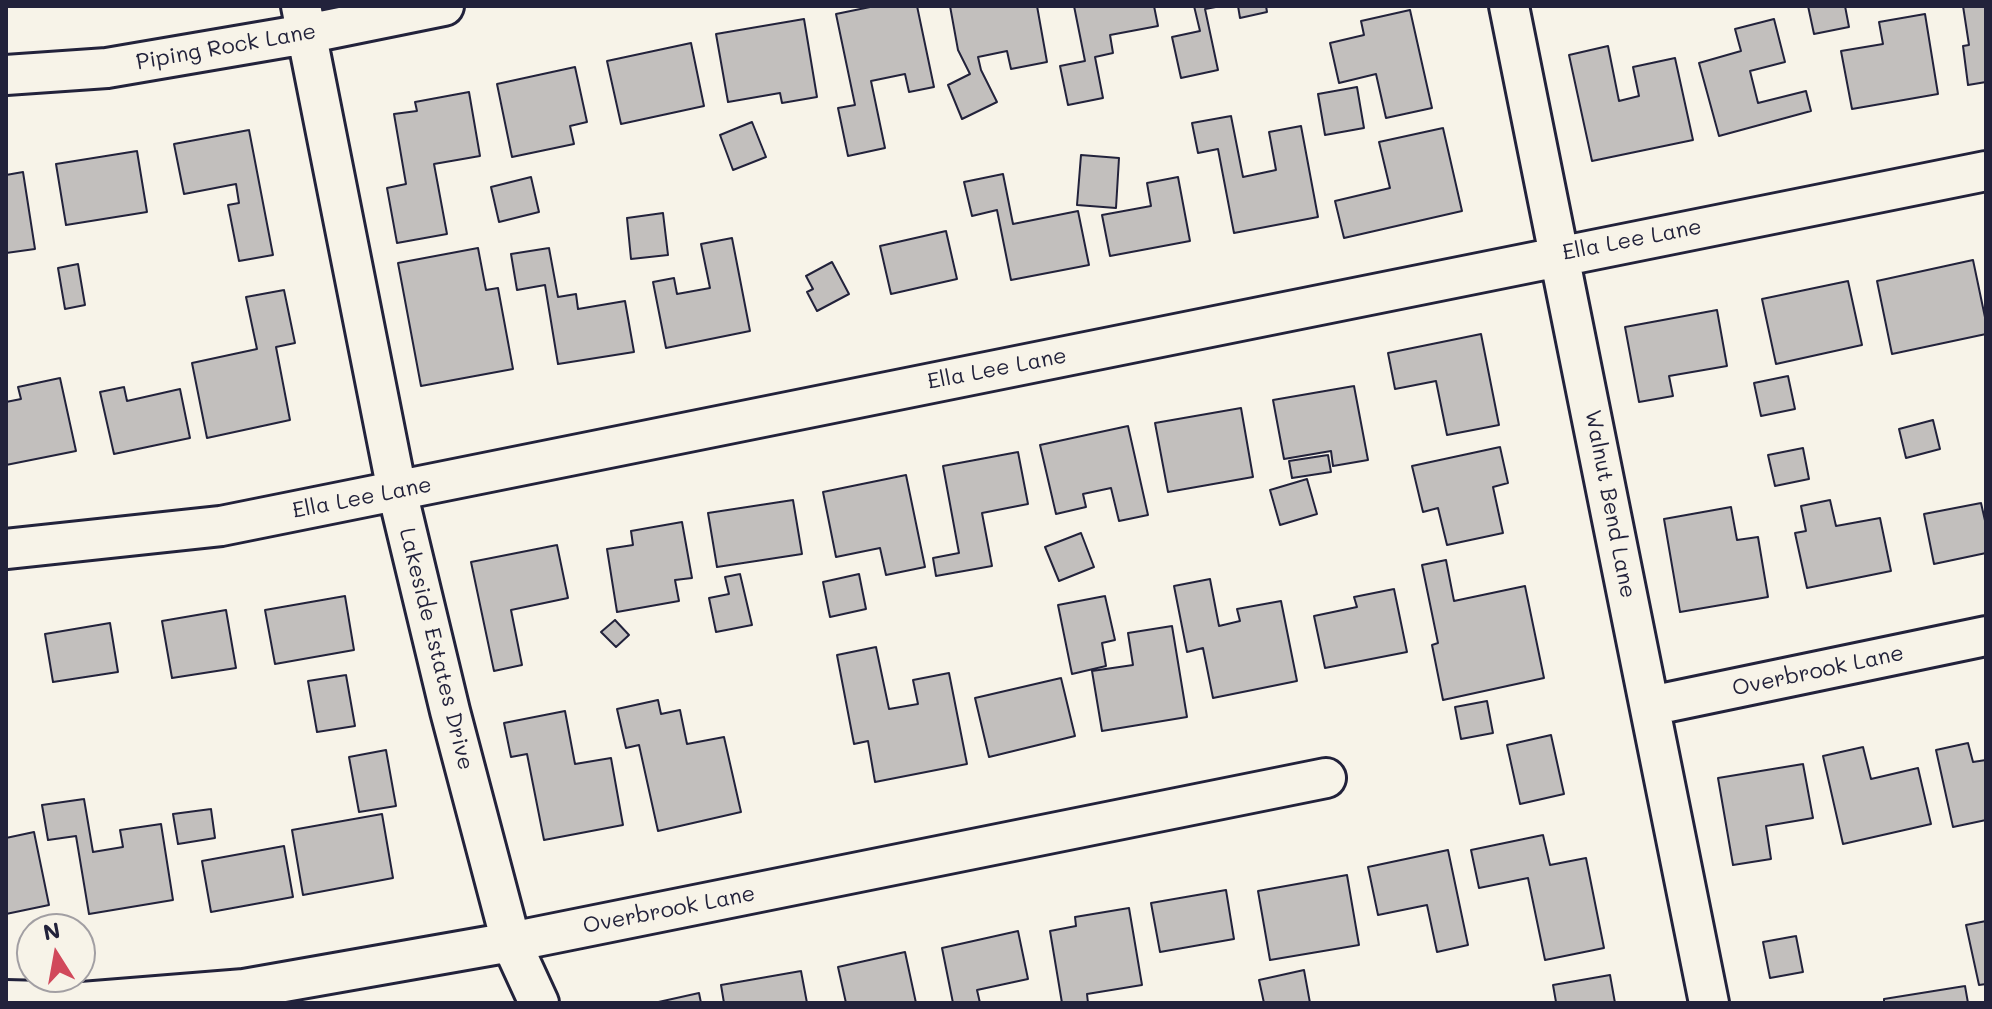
<!DOCTYPE html>
<style>
body{margin:0}
#map{position:relative;width:1992px;height:1009px;overflow:hidden;background:#f7f3e8;font-family:Mali,sans-serif}
canvas{display:block}
.frame{position:absolute;inset:0;border:8px solid #22223b;pointer-events:none}
.north{position:absolute;left:16px;top:913px;width:80px;height:80px;box-sizing:border-box;background:#f7f3e8;border:2px solid #a29fa3;border-radius:50%;rotate:349deg;font-size:22px;font-weight:700;line-height:32px;text-align:center;color:#22223b}
.north::after{content:'';display:block;margin:auto;width:28px;height:36px;background:#d1495b;clip-path:polygon(50% 0,100% 100%,50% 72%,0 100%)}
</style>
<div id="map">
<canvas width="1992" height="1009"></canvas>
<div class="frame"></div>
<div class="north">N</div>
</div>
<script>
const g = document.querySelector('canvas').getContext('2d');
g.lineJoin = 'round';
function fillPath(path, color) {
  g.fillStyle = color;
  g.fill(path, 'evenodd');
}
function poly(rows) {
  const path = new Path2D();
  for (const r of rows) {
    path.moveTo(r[0], r[1]);
    for (let i = 2; i < r.length; i += 2) path.lineTo(r[i], r[i + 1]);
  }
  return path;
}
function strokePath(path, color, width, dash) {
  g.strokeStyle = color;
  g.lineWidth = width;
  g.lineCap = dash ? 'butt' : 'round';
  g.setLineDash(dash || []);
  g.stroke(path);
}
function write(font, color, halo, rows, align = 'center') {
  g.font = font + ' Mali,sans-serif';
  g.lineWidth = 6;
  g.setLineDash([]);
  g.textBaseline = 'middle';
  g.strokeStyle = halo;
  g.fillStyle = color;
  for (const [text, x, y, turn = 0] of rows) {
    g.save();
    g.translate(x, y);
    g.rotate((+turn || 0) * Math.PI / 180);
    g.textAlign = isNaN(turn) ? turn : align;
    if (halo) g.strokeText(text, 0, 0);
    g.fillText(text, 0, 0);
    g.restore();
  }
}
const building = poly([
 [875,6,917,6,934,87,909,92,905,74,871,81,885,148,848,156,838,108,855,105,836,14,875,6],
 [950,6,1037,6,1047,62,1011,69,1007,51,978,57,981,70,997,102,962,119,948,85,970,74,958,50,950,6],
 [1074,6,1154,6,1158,26,1110,35,1113,53,1095,57,1103,98,1068,105,1060,66,1085,61,1074,6],
 [1194,6,1221,6,1205,9,1218,70,1181,78,1172,37,1200,31,1194,6],
 [1238,6,1266,6,1267,12,1240,18,1238,6],
 [1808,6,1845,6,1849,27,1814,34,1808,6],
 [1963,6,1986,6,1986,82,1968,85,1963,46,1969,45,1963,6],
 [1410,10,1432,108,1386,118,1376,74,1339,83,1330,43,1364,35,1361,21,1410,10],
 [1925,14,1938,94,1852,109,1841,51,1883,44,1879,22,1925,14],
 [804,19,817,97,782,103,780,93,728,102,716,34,804,19],
 [1774,19,1785,62,1750,71,1758,103,1806,91,1811,111,1719,136,1699,63,1741,51,1735,29,1774,19],
 [691,43,704,106,621,124,607,61,691,43],
 [1608,46,1619,101,1639,96,1633,67,1675,58,1693,140,1592,161,1569,55,1608,46],
 [575,67,587,122,570,126,574,144,512,157,497,84,575,67],
 [1357,87,1364,128,1325,135,1318,94,1357,87],
 [469,92,480,156,434,164,447,234,397,243,387,188,406,184,394,114,417,111,415,102,469,92],
 [1231,116,1243,177,1276,170,1269,132,1301,126,1318,217,1234,233,1218,149,1198,153,1192,123,1231,116],
 [752,122,766,157,733,170,720,135,752,122],
 [1443,128,1462,211,1344,238,1335,201,1390,188,1379,142,1443,128],
 [249,130,273,255,239,261,228,205,239,203,236,184,184,194,174,144,249,130],
 [137,151,147,212,66,225,56,164,137,151],
 [1081,155,1119,158,1116,208,1077,205,1081,155],
 [23,172,35,249,6,253,6,175,23,172],
 [1003,174,1013,224,1078,211,1089,265,1011,280,997,210,972,216,964,182,1003,174],
 [531,177,539,212,499,222,491,187,531,177],
 [1178,177,1190,241,1110,256,1102,215,1151,206,1147,183,1178,177],
 [663,213,668,255,631,259,627,218,663,213],
 [946,231,957,279,891,294,880,246,946,231],
 [732,238,750,331,666,348,653,282,674,278,677,294,710,288,701,244,732,238],
 [478,248,486,290,498,288,513,369,421,386,398,263,478,248],
 [549,248,558,297,576,294,578,309,625,301,634,352,558,364,545,285,517,290,511,254,549,248],
 [1973,260,1986,322,1986,334,1892,354,1877,281,1973,260],
 [832,262,849,294,817,311,807,292,813,289,806,276,832,262],
 [78,264,85,305,65,309,58,268,78,264],
 [1848,281,1862,345,1776,364,1762,299,1848,281],
 [284,290,295,343,276,347,290,420,207,438,192,363,257,349,246,297,284,290],
 [1717,310,1727,366,1669,376,1673,396,1639,402,1625,327,1717,310],
 [1481,334,1499,425,1447,435,1436,381,1395,389,1388,353,1481,334],
 [1788,376,1795,409,1761,416,1754,383,1788,376],
 [60,378,76,451,6,465,6,402,21,399,18,387,60,378],
 [1354,386,1368,460,1333,466,1331,451,1284,459,1273,400,1354,386],
 [124,387,127,401,180,389,190,438,114,454,100,392,124,387],
 [1241,408,1253,477,1168,492,1155,423,1241,408],
 [1933,420,1940,449,1906,458,1899,429,1933,420],
 [1128,426,1148,515,1119,521,1111,488,1083,494,1086,507,1056,514,1040,445,1128,426],
 [1500,447,1508,483,1493,487,1503,533,1447,545,1438,508,1423,512,1412,466,1500,447],
 [1803,448,1809,479,1775,486,1768,455,1803,448],
 [1018,452,1028,504,982,513,992,566,936,576,933,558,959,553,943,466,1018,452],
 [1328,455,1331,472,1292,478,1289,461,1328,455],
 [906,475,925,567,886,575,880,548,836,557,823,492,906,475],
 [1307,479,1317,514,1280,525,1270,490,1307,479],
 [793,500,802,554,717,567,708,513,793,500],
 [1830,500,1836,526,1880,518,1891,571,1807,588,1795,533,1806,531,1801,506,1830,500],
 [1981,503,1986,525,1986,553,1934,564,1924,514,1981,503],
 [1731,507,1737,540,1758,537,1768,597,1680,612,1664,519,1731,507],
 [682,522,692,578,675,580,679,601,617,612,607,549,633,545,631,531,682,522],
 [1081,533,1094,567,1059,581,1045,547,1081,533],
 [557,545,568,598,511,610,522,665,494,671,471,562,557,545],
 [1446,560,1454,601,1525,586,1544,678,1443,700,1432,645,1438,643,1422,565,1446,560],
 [740,574,752,625,716,632,709,598,729,594,725,577,740,574],
 [859,574,866,609,830,617,823,582,859,574],
 [1210,579,1219,626,1240,621,1237,609,1281,601,1297,681,1213,698,1203,648,1187,652,1174,586,1210,579],
 [1394,589,1407,652,1325,668,1314,616,1357,607,1354,597,1394,589],
 [345,596,354,650,275,664,265,610,345,596],
 [1105,596,1115,640,1102,643,1106,666,1072,674,1058,605,1105,596],
 [226,610,236,668,172,678,162,621,226,610],
 [615,620,629,635,616,647,601,632,615,620],
 [110,623,118,672,53,682,45,634,110,623],
 [1172,626,1187,717,1102,731,1092,671,1133,665,1128,633,1172,626],
 [876,647,889,709,918,704,913,680,949,673,967,764,875,782,868,741,854,744,837,655,876,647],
 [346,675,355,726,317,732,308,681,346,675],
 [1061,678,1075,736,989,757,975,698,1061,678],
 [658,700,661,714,680,710,687,744,724,737,741,812,658,831,639,745,626,748,617,709,658,700],
 [1487,701,1493,733,1461,739,1455,707,1487,701],
 [565,711,575,764,611,758,623,825,544,840,527,754,511,757,504,723,565,711],
 [1551,735,1564,794,1520,804,1507,745,1551,735],
 [1968,743,1973,762,1986,760,1986,820,1953,827,1936,750,1968,743],
 [1863,747,1871,779,1918,768,1931,824,1843,844,1823,756,1863,747],
 [386,750,396,806,359,812,349,757,386,750],
 [1803,764,1813,818,1766,826,1771,859,1733,865,1718,778,1803,764],
 [84,799,93,852,123,847,120,830,161,824,173,900,89,914,76,836,48,840,42,805,84,799],
 [211,809,215,838,178,844,173,814,211,809],
 [382,814,393,878,303,895,292,830,382,814],
 [34,832,49,905,6,914,6,838,34,832],
 [1543,835,1550,865,1586,858,1604,948,1545,960,1528,878,1479,888,1471,850,1543,835],
 [284,846,293,897,211,912,202,861,284,846],
 [1448,850,1468,945,1437,952,1427,905,1378,915,1368,867,1448,850],
 [1347,875,1359,945,1270,960,1258,891,1347,875],
 [1226,890,1234,939,1160,952,1151,903,1226,890],
 [1129,908,1142,985,1087,994,1088,1003,1062,1003,1050,931,1076,926,1075,917,1129,908],
 [1986,921,1986,984,1979,985,1966,925,1986,921],
 [1018,931,1028,979,977,990,980,1003,953,1003,942,948,1018,931],
 [1796,936,1803,972,1770,978,1763,942,1796,936],
 [905,952,916,1003,846,1003,838,967,905,952],
 [1304,970,1310,1003,1264,1003,1259,980,1304,970],
 [801,971,807,1003,724,1003,721,985,801,971],
 [1610,975,1615,1003,1552,1003,1556,1002,1553,985,1610,975],
 [1965,986,1968,1003,1884,1003,1884,999,1965,986],
 [699,993,701,1003,654,1003,699,993]
]);
fillPath(building, '#c2bfbd');
strokePath(building, '#22223b', 2);
const minor = poly([
 [301,6,397,491,450,711,511,942,539,1003],
 [1509,6,1709,1003],
 [6,75,107,68,306,34,444,6],
 [6,549,221,526,1986,171],
 [1650,706,1986,636],
 [6,1000,82,1002,244,989,511,942,1326,778]
]);
strokePath(minor, '#22223b', 44);
strokePath(minor, '#f7f3e8', 38);
write('22px', '#22223b', '#f7f3e8', [
 ["Piping Rock Lane",226,47,-10],
 ["Ella Lee Lane",1632,240,-11],
 ["Ella Lee Lane",997,369,-11],
 ["Ella Lee Lane",362,498,-11],
 ["Walnut Bend Lane",1610,504,79],
 ["Lakeside Estates Drive",436,649,76],
 ["Overbrook Lane",1818,671,-12],
 ["Overbrook Lane",669,910,-11]
]);
</script>
